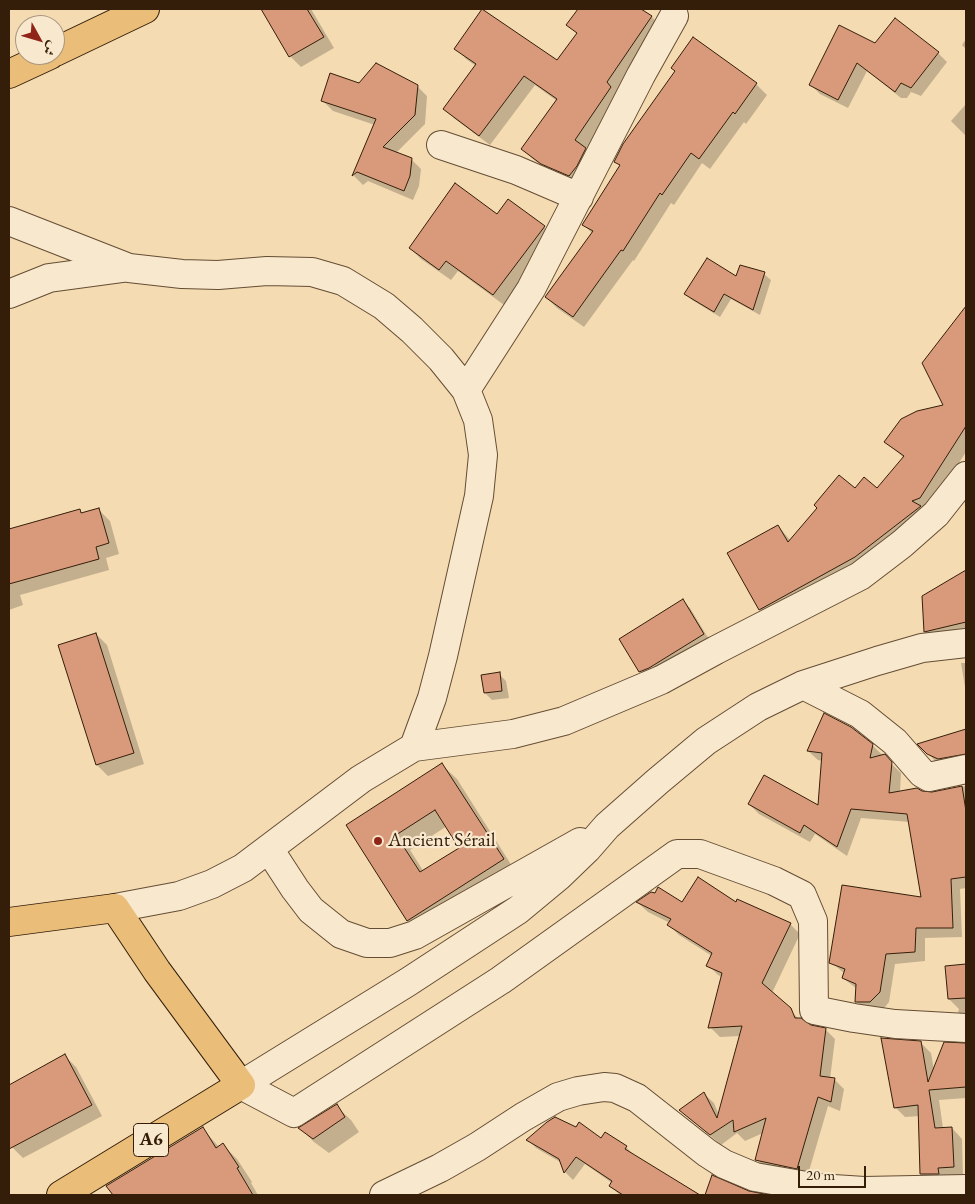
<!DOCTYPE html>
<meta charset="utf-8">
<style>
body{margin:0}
#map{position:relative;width:975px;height:1204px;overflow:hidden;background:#f4dbb2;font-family:"EB Garamond",Amiri,serif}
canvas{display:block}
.frame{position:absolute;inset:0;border:10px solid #341e0a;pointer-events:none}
.north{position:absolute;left:15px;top:15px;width:50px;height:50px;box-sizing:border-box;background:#f8e8cd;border:1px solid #aa977f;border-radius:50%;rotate:129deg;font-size:14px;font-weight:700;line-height:20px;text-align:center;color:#341e0a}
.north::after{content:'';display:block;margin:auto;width:18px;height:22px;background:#8f2418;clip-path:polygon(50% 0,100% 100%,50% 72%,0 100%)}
.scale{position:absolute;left:798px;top:1166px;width:68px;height:22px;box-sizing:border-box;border:2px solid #341e0a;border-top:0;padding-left:6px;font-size:15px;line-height:18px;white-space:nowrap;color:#341e0a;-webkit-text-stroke:4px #f8e8cd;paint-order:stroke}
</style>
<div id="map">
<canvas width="975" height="1204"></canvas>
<div class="frame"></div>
<div class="north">ش</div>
<div class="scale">20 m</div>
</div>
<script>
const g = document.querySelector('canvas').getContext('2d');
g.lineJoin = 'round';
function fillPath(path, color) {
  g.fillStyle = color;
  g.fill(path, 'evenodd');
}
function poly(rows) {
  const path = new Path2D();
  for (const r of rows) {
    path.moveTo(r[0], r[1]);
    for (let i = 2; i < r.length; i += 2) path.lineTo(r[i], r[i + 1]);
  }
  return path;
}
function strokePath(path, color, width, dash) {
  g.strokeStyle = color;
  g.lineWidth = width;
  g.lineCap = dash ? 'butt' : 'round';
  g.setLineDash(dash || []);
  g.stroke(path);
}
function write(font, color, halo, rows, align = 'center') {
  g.font = font + ' "EB Garamond",serif';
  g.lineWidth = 4.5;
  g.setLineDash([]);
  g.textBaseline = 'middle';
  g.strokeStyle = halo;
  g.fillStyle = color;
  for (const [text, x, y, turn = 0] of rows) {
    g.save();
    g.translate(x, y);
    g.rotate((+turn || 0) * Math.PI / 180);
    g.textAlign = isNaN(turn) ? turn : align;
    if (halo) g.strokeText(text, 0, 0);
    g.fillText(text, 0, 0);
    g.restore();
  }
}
fillPath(poly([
 [263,9,311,9,334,48,301,67,290,56],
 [579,9,639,9,652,17,662,28,621,99,586,149,596,159,580,185,553,174,533,159,522,148,557,101,535,85,490,145,455,119,444,109,476,66,466,59,456,48,557,62,577,34,568,25],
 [966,39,966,49,962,45],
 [876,44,938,53,947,62,921,96,911,92,907,98,901,98,867,71,848,108,820,94,811,85],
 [359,84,417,86,427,96,425,124,396,153,411,159,421,169,419,186,413,200,368,181,363,185,354,176,375,125,333,111,323,101],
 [756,84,767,95,746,124,744,122,710,169,702,163,674,205,671,203,634,261,633,260,584,327,557,308,546,297,593,234,584,225,621,166,616,161],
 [966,104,966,136,951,121],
 [497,215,544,227,555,238,504,305,458,271,451,280,421,259,410,248],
 [764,274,771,280,760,315,731,299,720,317,692,300,686,294,737,278],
 [966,308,966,452,930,508,930,517,770,619,760,609,778,526,791,541,855,490,878,490,904,458,886,442,944,406,924,363],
 [99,510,110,521,119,554,106,558,109,570,20,595,23,605,9,610,9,539,80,511,83,514],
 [966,572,966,634,934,641,925,632,923,597],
 [683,601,690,608,710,641,648,679,640,671],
 [96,634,107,645,144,764,108,776,97,765,59,646],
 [961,663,966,663,966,693],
 [499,674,506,681,509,698,492,700,485,693],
 [966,730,966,765,938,764,919,744],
 [872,745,901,773,900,792,932,794,966,786,966,888,960,889,962,937,925,938,925,961,895,964,889,1002,881,1012,866,1011,856,1001,857,989,843,978,845,974,831,962,922,898,910,822,861,818,847,856,815,834,810,842,759,814,749,804,819,807,823,761,818,760,808,751],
 [442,765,457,779,517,874,423,934,408,920,348,825],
 [447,826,461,848,424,872,410,850],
 [638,903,736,903,790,924,800,934,772,993,800,1020,810,1026,825,1029,835,1039,830,1079,834,1079,844,1089,840,1111,828,1106,807,1178,766,1170,757,1160,763,1133,745,1141,737,1133,721,1145,681,1110,704,1094,714,1103,719,1115,740,1036,720,1037,710,1027,722,977,718,975,708,965,712,956,679,935,669,925,670,923,648,912],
 [966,965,966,1020,958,1012,959,1009,949,999,947,967],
 [920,1042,931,1053,934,1070,966,1045,966,1098,939,1100,943,1128,952,1128,962,1139,963,1177,932,1184,921,1174,920,1116,905,1117,895,1107],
 [65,1056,76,1067,102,1116,23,1158,12,1147,9,1141,9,1086],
 [336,1106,351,1120,359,1132,329,1153,314,1142,300,1128],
 [202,1128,219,1147,223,1145,237,1159,252,1182,251,1183,258,1195,114,1195,108,1186],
 [528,1140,601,1140,626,1147,635,1156,698,1195,656,1195,644,1183,648,1195,620,1195,610,1186,612,1183,585,1164,573,1180,565,1172,562,1163,536,1148],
 [713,1177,752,1194,762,1195,707,1195]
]), '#0003');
const building = poly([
 [261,9,307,9,324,37,289,57,261,9],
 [482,9,557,60,577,33,566,25,578,9,641,9,652,16,607,82,611,87,575,140,586,148,577,166,569,176,541,164,521,149,557,99,524,76,479,136,443,109,476,64,454,49,482,9],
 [895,18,939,52,911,88,901,83,895,92,857,63,838,100,809,85,839,25,875,43,895,18],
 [693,37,757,83,735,114,733,112,699,159,691,153,662,195,660,193,623,251,621,250,573,317,545,297,593,231,582,225,620,165,614,162,623,144,675,71,671,68,693,37],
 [376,63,418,85,415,115,383,147,412,158,410,176,404,191,357,172,352,176,376,119,321,101,330,73,359,83,376,63],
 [455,183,497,214,508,199,545,226,493,295,446,261,439,270,409,248,455,183],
 [707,258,736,276,740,265,765,272,753,310,724,294,714,312,684,294,707,258],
 [966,306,966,426,920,498,912,501,921,506,855,557,759,610,727,553,778,525,788,542,817,508,814,505,839,475,855,488,864,477,877,488,904,456,884,442,901,419,917,411,943,405,922,363,966,306],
 [99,508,109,543,96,547,99,559,9,584,9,529,80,509,81,513,99,508],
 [966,570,966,622,924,632,922,596,966,570],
 [683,599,704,634,649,668,639,672,619,639,683,599],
 [96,633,134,753,96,765,58,645,96,633],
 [500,672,502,691,484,693,481,675,500,672],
 [824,713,851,727,873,744,870,758,885,754,892,762,889,793,917,788,922,791,932,792,962,786,966,811,966,877,951,879,953,928,916,928,915,952,886,954,880,992,870,1002,855,1002,856,984,842,978,845,969,829,963,842,885,921,897,907,814,851,809,837,847,804,825,800,833,748,804,764,775,818,805,822,753,807,751,824,713],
 [966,729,966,754,938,759,927,754,917,744,966,729],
 [442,763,504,859,407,921,346,825,442,763],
 [435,810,459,848,420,872,396,835,435,810],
 [698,877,736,902,737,899,791,923,762,983,791,1008,795,1018,801,1018,811,1025,826,1028,820,1076,835,1078,831,1102,818,1097,797,1169,755,1160,766,1118,734,1132,733,1120,710,1135,679,1110,704,1092,717,1118,742,1026,708,1028,722,973,706,966,712,953,667,925,671,919,636,902,651,892,655,893,658,887,682,902,698,877],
 [966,964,966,998,948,999,945,966,966,964],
 [881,1038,921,1041,928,1082,944,1042,966,1043,966,1087,929,1090,935,1128,952,1127,954,1167,938,1168,939,1174,920,1174,918,1105,894,1108,881,1038],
 [65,1054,92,1105,9,1149,9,1085,65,1054],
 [337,1104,345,1117,313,1139,298,1128,337,1104],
 [555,1117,576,1127,579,1122,601,1138,605,1132,627,1146,625,1149,700,1195,623,1195,609,1186,612,1181,576,1157,564,1173,559,1159,526,1140,547,1122,555,1117],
 [203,1127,216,1148,223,1143,239,1167,237,1168,253,1195,113,1195,106,1186,203,1127],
 [712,1175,749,1191,769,1195,705,1195,712,1175]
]);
fillPath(building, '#d89a7a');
strokePath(building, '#341e0a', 1);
const minor = poly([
 [441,145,516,170,579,197],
 [9,221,129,268,182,274,218,275,267,271,312,272,343,281,384,306,412,330,441,359,466,390,478,420,483,455,479,496,443,656,432,698,414,747],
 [9,294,49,278,123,268],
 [466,390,531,289,641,75,674,16],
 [803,685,860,714,895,742,922,773,929,777,966,769],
 [269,849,295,889,311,910,341,934,367,943,390,943,415,935,580,842],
 [115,908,179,896,212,884,243,868,361,779,414,747,513,734,564,721,661,680,716,650,860,576,902,544,936,514,966,476],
 [241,1085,294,1113,501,980,677,854,700,854,774,881,802,895,813,921,814,1010,854,1018,895,1024,966,1028],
 [241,1085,408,982,518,910,559,876,587,849,607,826,658,781,706,741,758,707,803,685,877,661,922,648,966,643],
 [384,1195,440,1168,477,1147,523,1117,558,1097,578,1091,604,1087,615,1088,637,1098,707,1153,724,1164,755,1177,818,1188,864,1191,966,1189]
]);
const highway = poly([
 [55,52,145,9],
 [9,74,50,55],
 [9,922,115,908,157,971,241,1085,61,1195]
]);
strokePath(minor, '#644d34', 30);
strokePath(highway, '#341e0a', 30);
strokePath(minor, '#f8e8cd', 28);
strokePath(highway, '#eabe79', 28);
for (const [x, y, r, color] of [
 [378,841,5,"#8f2418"]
]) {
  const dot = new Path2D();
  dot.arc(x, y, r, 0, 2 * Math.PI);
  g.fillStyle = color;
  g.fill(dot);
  strokePath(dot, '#f8e8cd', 2);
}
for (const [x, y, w] of [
 [151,1140,35]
]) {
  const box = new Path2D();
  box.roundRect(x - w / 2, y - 16.5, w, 33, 4);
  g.fillStyle = '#f8e8cd';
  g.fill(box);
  strokePath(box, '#341e0a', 1);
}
write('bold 19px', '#341e0a', null, [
 ["A6",151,1140]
]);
write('20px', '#341e0a', '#f8e8cd', [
 ["Ancient Sérail",388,841]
], 'left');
</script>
